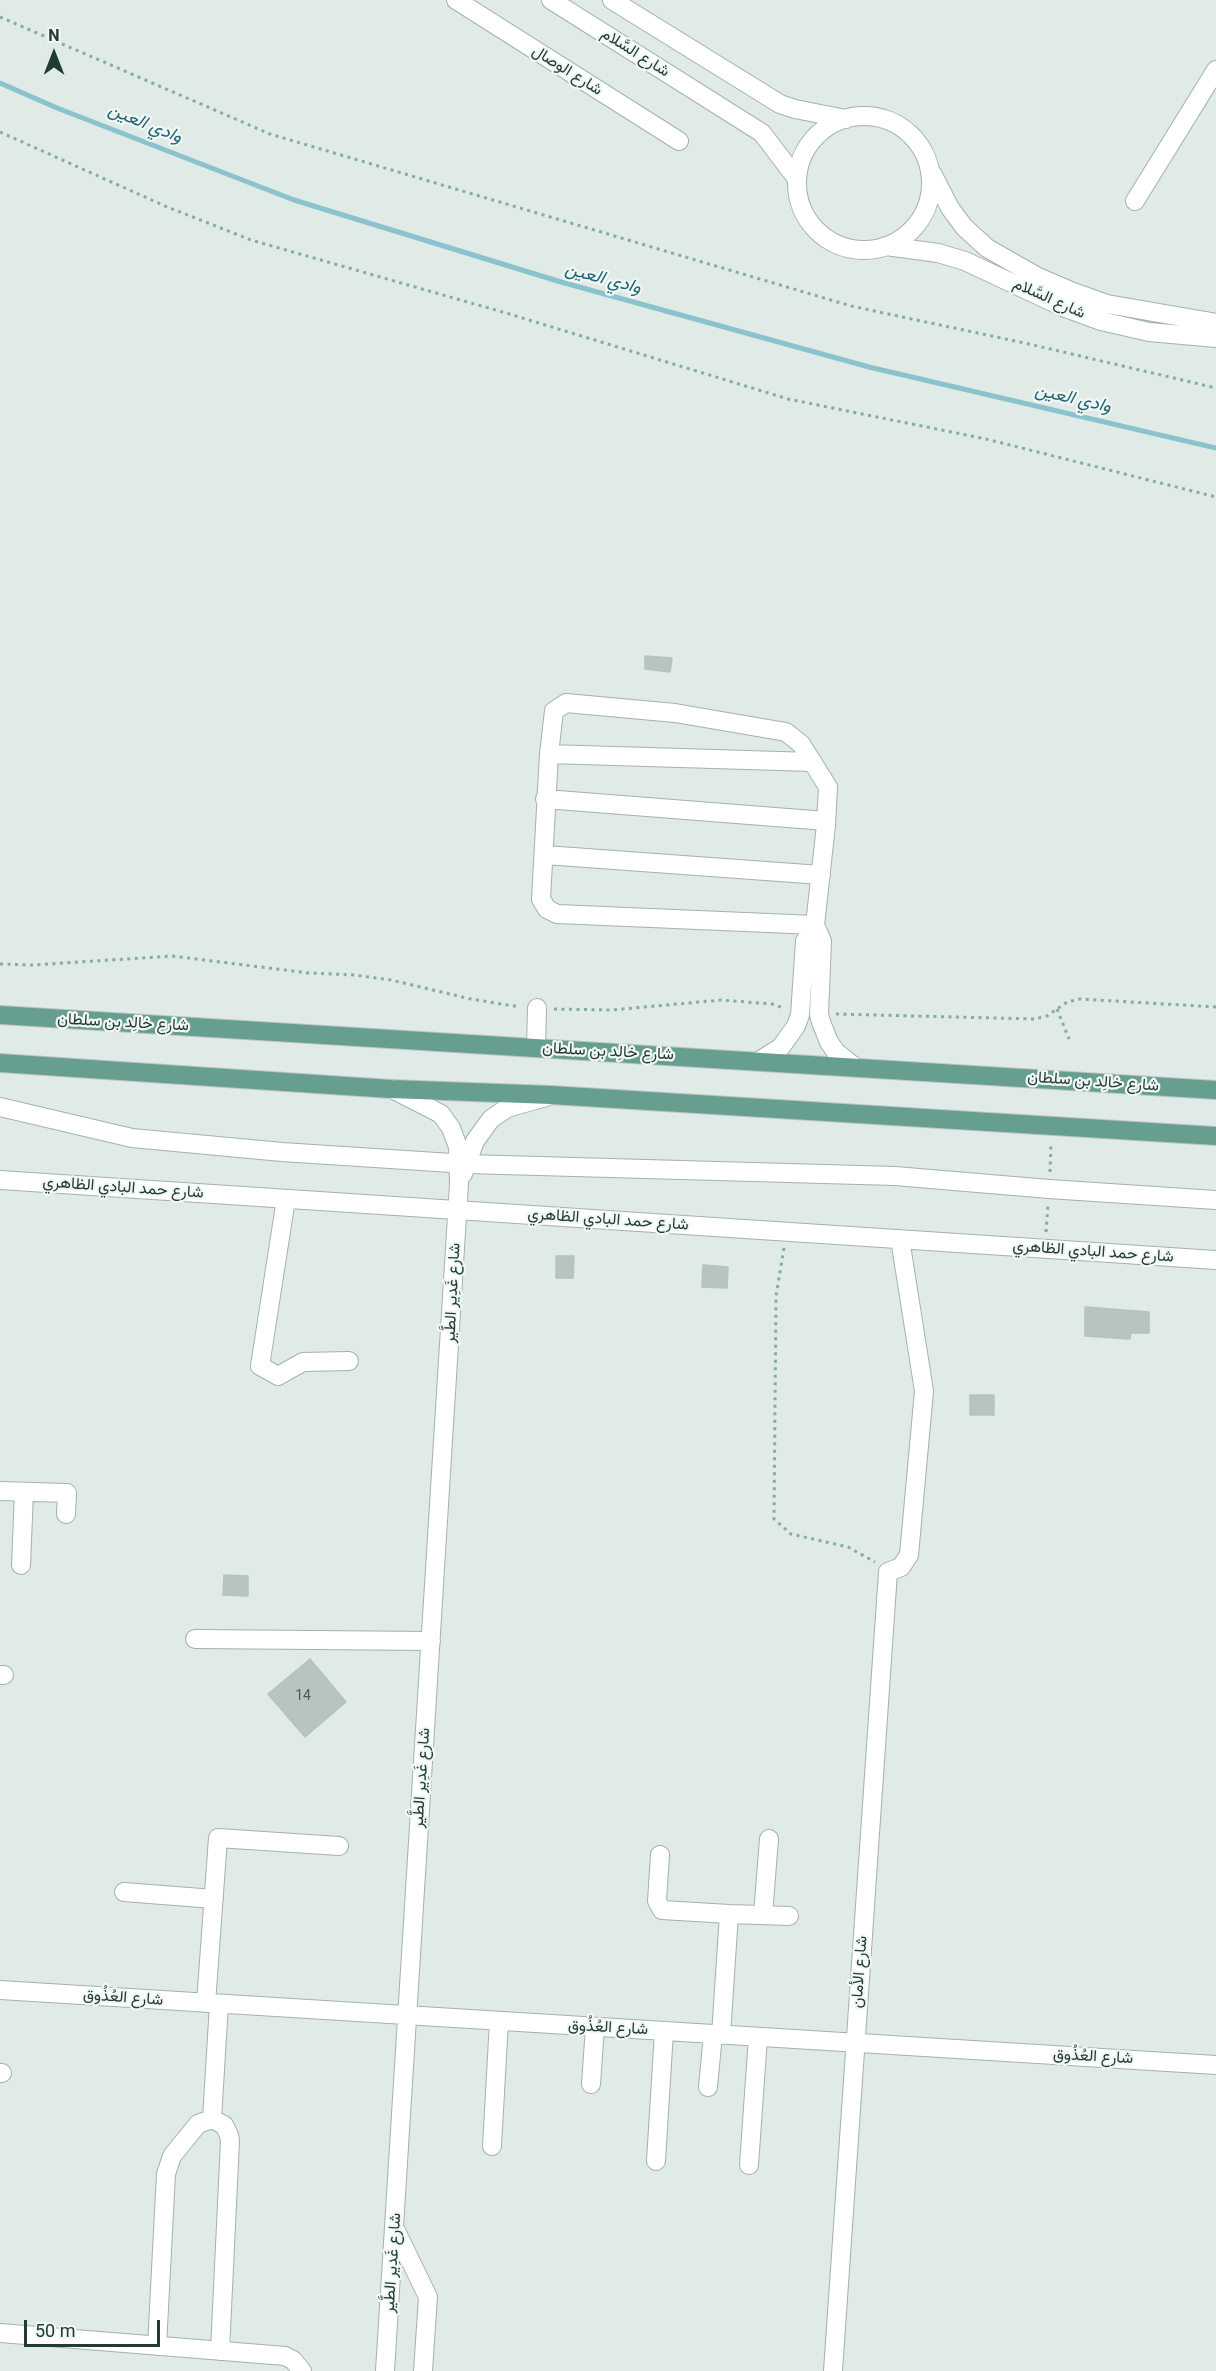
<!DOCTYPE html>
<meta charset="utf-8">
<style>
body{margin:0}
#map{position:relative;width:1216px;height:2371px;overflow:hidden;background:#e0eae6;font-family:Roboto,sans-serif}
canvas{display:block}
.north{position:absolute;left:24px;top:24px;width:60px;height:60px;-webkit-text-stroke:4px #f0f7f4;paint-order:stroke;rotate:0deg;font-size:16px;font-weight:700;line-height:24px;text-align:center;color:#213a34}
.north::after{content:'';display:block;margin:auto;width:21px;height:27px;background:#213a34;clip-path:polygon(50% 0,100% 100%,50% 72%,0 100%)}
.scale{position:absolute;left:24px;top:2320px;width:136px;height:27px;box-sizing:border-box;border:3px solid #213a34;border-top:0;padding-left:8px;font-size:18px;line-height:21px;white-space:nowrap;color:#213a34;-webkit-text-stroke:4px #f0f7f4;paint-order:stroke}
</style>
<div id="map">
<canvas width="1216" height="2371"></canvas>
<div class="north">N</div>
<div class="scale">50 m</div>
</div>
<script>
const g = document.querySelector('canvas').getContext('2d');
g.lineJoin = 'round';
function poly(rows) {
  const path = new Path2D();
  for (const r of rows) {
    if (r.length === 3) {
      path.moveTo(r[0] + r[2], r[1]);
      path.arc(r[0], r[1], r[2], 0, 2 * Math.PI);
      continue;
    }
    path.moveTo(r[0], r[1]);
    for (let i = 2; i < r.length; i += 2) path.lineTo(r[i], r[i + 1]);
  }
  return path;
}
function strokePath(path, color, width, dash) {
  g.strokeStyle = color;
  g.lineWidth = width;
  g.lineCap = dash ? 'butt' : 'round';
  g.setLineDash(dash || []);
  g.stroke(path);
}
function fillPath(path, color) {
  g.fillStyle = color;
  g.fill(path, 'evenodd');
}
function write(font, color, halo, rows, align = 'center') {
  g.font = font + ' Roboto,Vazirmatn,sans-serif';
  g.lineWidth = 4.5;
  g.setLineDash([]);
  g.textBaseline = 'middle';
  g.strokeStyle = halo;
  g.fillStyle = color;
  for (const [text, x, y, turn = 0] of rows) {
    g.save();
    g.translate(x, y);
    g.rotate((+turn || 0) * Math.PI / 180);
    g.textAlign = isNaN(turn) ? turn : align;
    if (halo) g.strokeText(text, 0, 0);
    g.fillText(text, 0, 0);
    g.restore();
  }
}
strokePath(poly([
 [0,83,57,108,294,200,561,282,869,367,1216,448]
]), '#8ac3ce', 5);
const building = poly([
 [645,656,672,658,670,672,645,669,645,656],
 [556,1256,574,1256,573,1278,556,1278,556,1256],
 [703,1265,728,1267,727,1288,702,1287,703,1265],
 [1085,1307,1149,1312,1149,1333,1131,1333,1130,1339,1085,1336,1085,1307],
 [970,1395,994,1395,994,1415,970,1415,970,1395],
 [224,1575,248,1576,248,1596,223,1595,224,1575],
 [310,1659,346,1702,305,1737,268,1694,310,1659]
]);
fillPath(building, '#b6c5bf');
strokePath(building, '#b3c4bd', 1.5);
const minor = poly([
 [456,0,679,141],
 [551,0,762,133,797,179],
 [612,0,780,104,795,109,846,119],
 [864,183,67],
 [932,173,950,208,964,227,987,248,1038,277,1073,292,1107,304,1216,323],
 [1135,201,1216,70],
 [886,246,938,253,965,261,1063,307,1101,321,1149,332,1216,338],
 [566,703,675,713,786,732,801,744,828,787,826,825,815,925,557,914,547,909,541,899,549,754,554,711,566,703],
 [549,754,812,762],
 [545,799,826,821],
 [545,855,821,875],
 [536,1048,537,1008],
 [759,1061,781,1047,796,1026,800,1015,805,941,815,925,822,941,819,1014,821,1022,829,1042,836,1052,855,1067],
 [0,1107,132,1138,282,1152,467,1164,895,1176,1049,1189,1216,1200],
 [463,1174,475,1141,491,1119,507,1108,546,1097],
 [0,1180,1216,1260],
 [286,1199,260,1366,278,1376,303,1362,349,1361],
 [0,1491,67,1493,66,1514],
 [21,1565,24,1492],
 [195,1639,431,1641],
 [0,1675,4,1675],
 [660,1855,657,1901,662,1910,729,1914],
 [124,1892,214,1899],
 [763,1915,769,1839],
 [0,1990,1216,2065],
 [206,2003,218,1838,339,1846],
 [721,2035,729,1914,789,1916],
 [0,2073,2,2073],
 [591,2084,595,2027],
 [708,2087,713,2034],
 [212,2119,219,2004],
 [492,2146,499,2021],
 [656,2161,664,2031],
 [749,2165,758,2037],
 [396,2231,428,2297,423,2371],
 [0,2333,285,2356,293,2360,302,2371],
 [157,2346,166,2174,172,2156,198,2124,212,2119,224,2125,229,2135,230,2141,220,2351],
 [385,2371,459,1184,458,1147,451,1128,441,1114,392,1089],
 [833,2371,888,1572,901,1567,909,1555,924,1391,900,1239]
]);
const major = poly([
 [0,1015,1216,1090],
 [0,1063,391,1089,551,1095,1216,1136]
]);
strokePath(minor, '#a3b2ad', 20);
strokePath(major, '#bcc4c2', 20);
strokePath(poly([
 [0,17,270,134,851,306,1029,344,1212,387,1216,386],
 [0,132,165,206,251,240,506,313,788,399,986,439,1216,497],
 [0,964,33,965,172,956,309,973,354,975,391,980,471,999,520,1007],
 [554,1009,612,1010,721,1000,772,1004,783,1008],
 [1057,1009,1069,1039],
 [836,1014,1035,1019,1047,1016,1067,1002,1080,999,1216,1007],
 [1050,1172,1051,1142],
 [1046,1232,1048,1205],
 [784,1248,776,1296,774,1519,791,1534,848,1547,875,1562]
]), '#82ada0', 3, [3, 4.5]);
strokePath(minor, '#fff', 18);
strokePath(major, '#669e90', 18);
write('14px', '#465d57', null, [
 ["14",303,1696]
]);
write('16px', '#213a34', '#f0f7f4', [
 ["شارع السَّلام",635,53,32],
 ["شارع الوصال",567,71,32],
 ["شارع السَّلام",1049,299,24],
 ["شارع خالِد بن سلطان",123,1023,3],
 ["شارع خالِد بن سلطان",608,1052,3],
 ["شارع خالِد بن سلطان",1093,1082,4],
 ["شارع حمد البادي الظاهري",123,1188,4],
 ["شارع حمد البادي الظاهري",608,1220,4],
 ["شارع حمد البادي الظاهري",1093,1252,4],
 ["شارع غَدِير الطَّير",453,1293,-87],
 ["شارع غَدِير الطَّير",422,1778,-86],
 ["شارع الأمان",860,1972,-86],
 ["شارع العُذُوق",123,1998,4],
 ["شارع العُذُوق",608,2028,3],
 ["شارع العُذُوق",1093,2057,3],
 ["شارع غَدِير الطَّير",393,2263,-86]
]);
write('italic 18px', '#1e6573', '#f0f7f4', [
 ["وادي العين",145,124,22],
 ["وادي العين",603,279,15],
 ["وادي العين",1073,399,13]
]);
</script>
